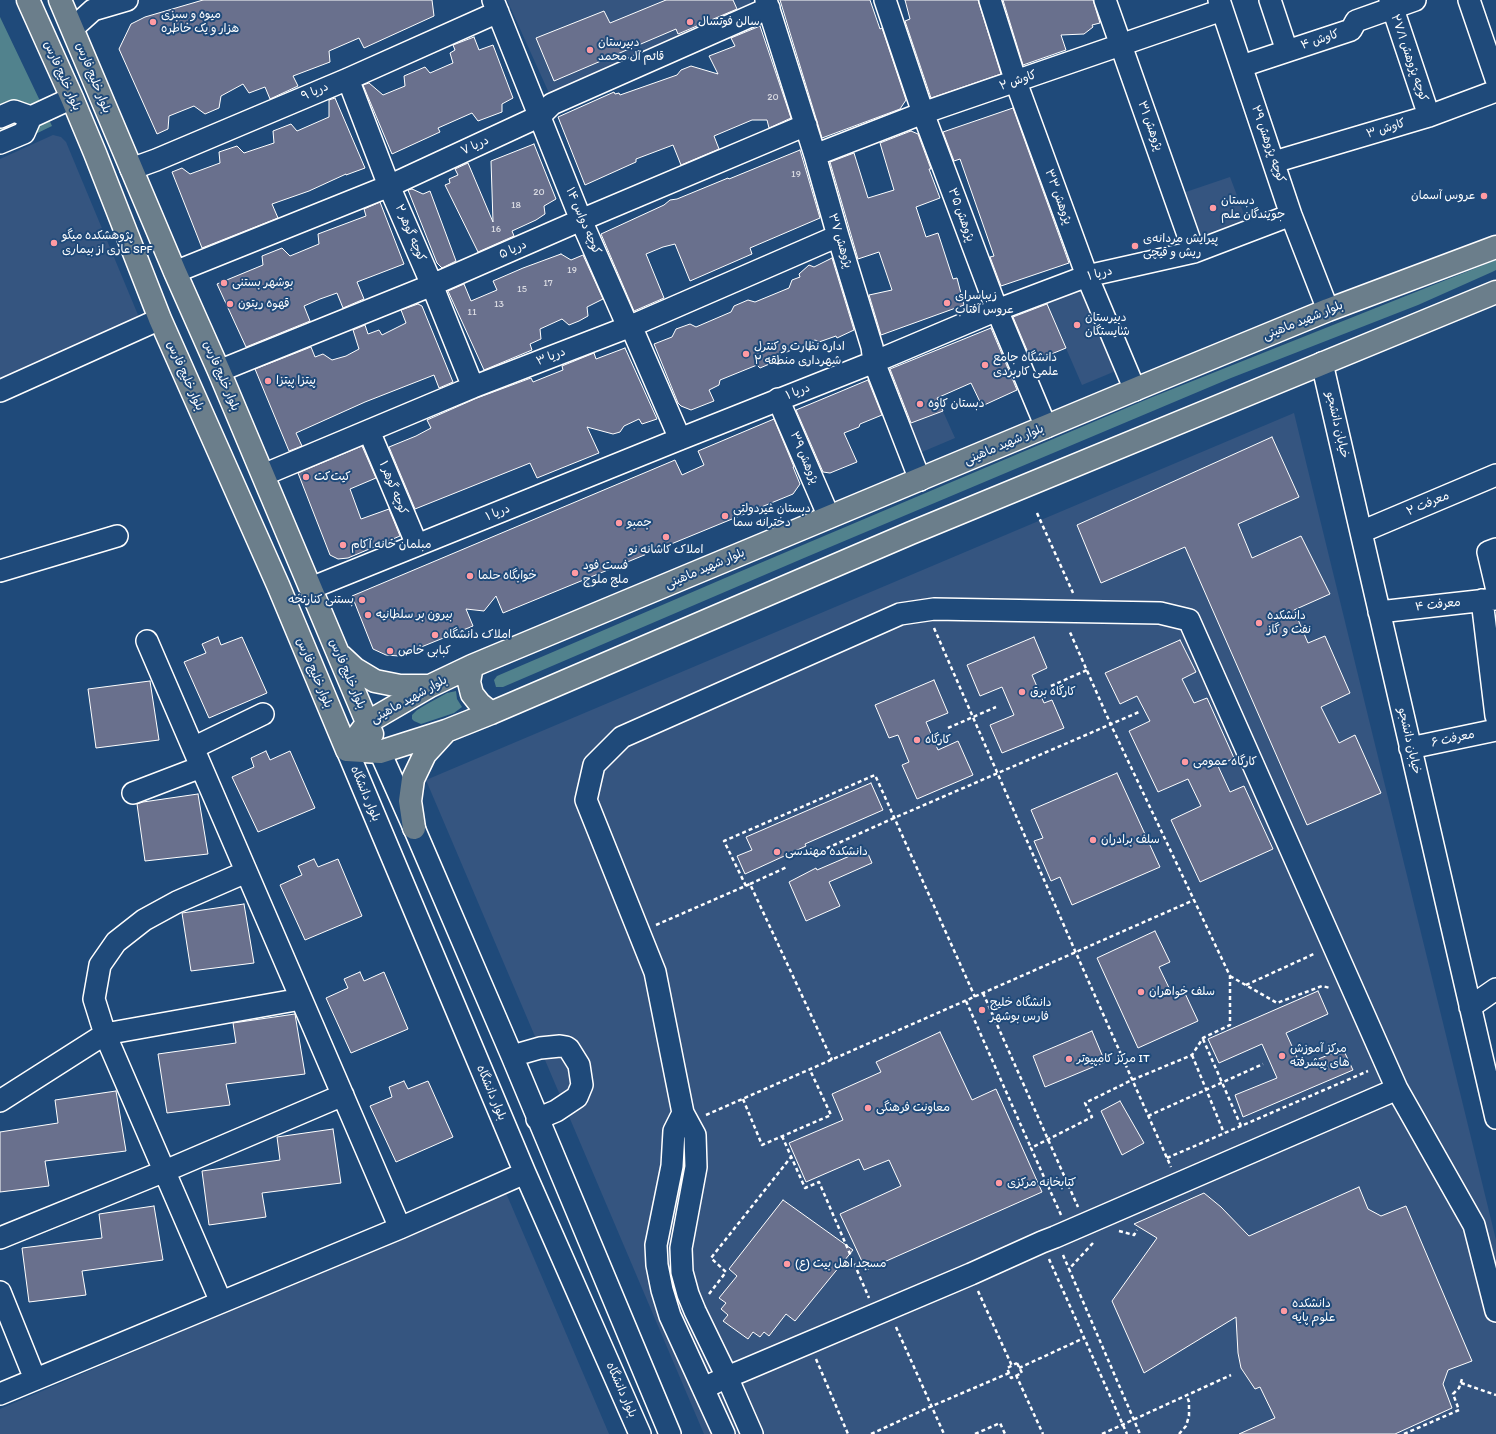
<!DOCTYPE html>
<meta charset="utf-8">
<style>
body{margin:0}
canvas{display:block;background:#1f4a7a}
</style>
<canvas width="1496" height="1434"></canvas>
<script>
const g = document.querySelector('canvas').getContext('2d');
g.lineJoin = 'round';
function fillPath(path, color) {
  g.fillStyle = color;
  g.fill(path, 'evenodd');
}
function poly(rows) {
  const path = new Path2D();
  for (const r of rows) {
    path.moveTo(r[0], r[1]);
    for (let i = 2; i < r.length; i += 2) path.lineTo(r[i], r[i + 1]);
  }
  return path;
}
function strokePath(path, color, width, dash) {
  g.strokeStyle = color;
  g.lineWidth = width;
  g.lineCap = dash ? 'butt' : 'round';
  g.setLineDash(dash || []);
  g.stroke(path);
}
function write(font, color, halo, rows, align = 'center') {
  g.font = font + ' Itim,"Playpen Sans Arabic",sans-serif';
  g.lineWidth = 4;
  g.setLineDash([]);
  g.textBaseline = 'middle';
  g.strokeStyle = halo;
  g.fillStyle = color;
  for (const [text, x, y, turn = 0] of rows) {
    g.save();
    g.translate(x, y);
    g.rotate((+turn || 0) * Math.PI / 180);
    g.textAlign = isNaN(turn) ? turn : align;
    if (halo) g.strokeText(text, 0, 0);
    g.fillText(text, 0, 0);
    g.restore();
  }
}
fillPath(poly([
 [507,0,750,0,751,6,549,93],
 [53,135,61,137,66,142,143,327,0,383,0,159],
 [1230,177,1247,222,1198,241,1180,194],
 [1082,287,1118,370,1082,385,1046,302],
 [919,358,955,438,922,452,885,371],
 [1294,413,1496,1240,1496,1434,704,1434,426,780],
 [506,1193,609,1434,0,1434,0,1409]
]), '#355580');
fillPath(poly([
 [0,17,52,126,0,151],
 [1496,260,1496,270,1492,272,1418,305,1231,378,804,558,503,687,496,687,494,680,497,676,739,572,1150,398],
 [456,691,457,699,462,707,454,713,421,724,414,721,412,719,412,715,417,710,427,704,447,693]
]), '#51828d');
const building = poly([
 [203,0,432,0,434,16,364,48,359,38,329,51,330,62,293,76,298,86,270,99,265,87,249,93,243,84,221,96,219,108,205,114,194,106,169,116,168,129,157,134,119,49,131,24,145,17,203,0],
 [666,0,733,0,737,9,678,34,676,29,554,81,536,38,604,11,610,23,666,0],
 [780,0,870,0,880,29,882,28,906,100,900,109,822,138,780,0],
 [905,0,978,0,1001,74,931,98,905,21,910,19,905,0],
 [1003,0,1093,0,1100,23,1092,25,1093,27,1084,34,1061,35,1066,50,1023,65,1003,0],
 [760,26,791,118,769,128,767,120,752,120,714,136,719,149,681,165,673,145,636,159,636,162,585,185,558,117,614,92,615,94,619,93,620,95,677,75,681,70,691,66,718,74,709,56,735,46,731,38,760,26],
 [474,37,479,50,493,45,513,98,502,104,502,112,478,121,472,113,438,128,440,132,392,154,363,85,369,83,383,95,405,86,404,76,425,67,430,73,453,63,450,53,455,50,453,45,474,37],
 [335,98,365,168,346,175,346,174,309,191,272,204,278,218,202,248,172,172,182,168,190,174,220,163,219,152,237,146,244,153,274,143,273,131,291,124,297,131,329,117,329,100,335,98],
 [1013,108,1069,263,1001,286,990,257,994,256,960,159,954,161,943,132,1013,108],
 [911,131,918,134,931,169,929,169,940,198,916,207,926,237,938,233,953,279,957,278,964,305,881,335,869,295,892,290,879,252,858,259,830,162,854,153,868,198,894,190,880,143,911,131],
 [534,144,556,199,544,206,545,214,536,220,512,231,514,236,478,252,445,185,450,183,449,179,458,175,455,169,468,163,493,222,491,161,534,144],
 [800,150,820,218,750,248,752,254,690,281,675,244,663,247,646,254,664,298,634,311,601,234,664,205,670,200,677,199,728,178,729,179,800,150],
 [412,189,423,194,430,191,456,261,442,268,437,263,408,190,412,189],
 [380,202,404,264,357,282,364,299,343,308,337,293,320,299,304,306,310,321,246,347,217,284,263,265,262,256,282,248,290,256,319,244,318,234,366,216,364,209,380,202],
 [561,254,571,260,583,255,603,299,587,307,588,316,579,321,569,325,562,319,540,329,541,339,530,344,532,350,484,370,448,291,464,284,471,301,497,290,493,281,523,268,561,254],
 [832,258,854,330,837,338,836,336,819,342,815,340,775,357,774,362,760,368,757,365,720,380,719,385,709,390,714,401,691,410,681,406,678,403,654,344,672,337,676,329,690,324,696,327,731,312,734,306,748,300,755,302,789,288,792,280,800,277,799,274,809,265,814,267,832,258],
 [418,304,422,306,453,382,439,388,434,375,365,402,296,433,302,446,289,451,255,369,311,347,315,357,323,354,332,360,346,356,359,349,353,330,365,325,368,334,379,330,382,335,406,323,401,310,418,304],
 [1047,304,1066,348,1032,362,1013,317,1047,304],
 [991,328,1017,390,982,406,971,383,937,398,943,411,911,423,890,369,991,328],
 [625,348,657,419,642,424,639,419,624,426,620,432,613,434,587,427,599,453,537,478,530,463,415,509,389,447,416,436,431,428,427,420,477,398,531,378,533,382,563,370,562,366,594,353,596,359,625,348],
 [868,380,882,415,860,424,859,427,844,433,857,462,830,473,823,472,796,410,868,380],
 [774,419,794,467,793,467,800,484,793,494,503,613,496,596,484,611,466,609,473,626,399,656,386,655,373,649,352,596,675,460,682,475,704,465,698,451,774,419],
 [1272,437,1299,497,1238,524,1252,558,1301,536,1330,594,1294,610,1308,643,1325,636,1350,693,1321,707,1339,743,1355,735,1381,793,1307,825,1185,547,1101,583,1077,525,1272,437],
 [362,446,376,478,350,489,361,519,389,509,400,536,348,558,338,559,330,555,298,473,362,446],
 [218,637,221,645,242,637,267,693,209,718,184,662,206,653,202,644,218,637],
 [1034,637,1047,668,1032,675,1044,703,1052,700,1064,728,1002,753,990,725,1014,715,1002,687,980,696,967,665,1034,637],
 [1180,640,1196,672,1182,679,1194,703,1207,698,1234,758,1218,766,1230,792,1244,786,1273,849,1200,882,1171,820,1201,806,1188,779,1158,792,1129,731,1150,721,1137,696,1120,704,1105,673,1180,640],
 [934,680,948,713,926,722,938,750,958,741,973,775,917,799,902,765,909,762,898,735,889,738,875,705,934,680],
 [150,681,159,740,96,748,88,689,150,681],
 [266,751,270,760,290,751,315,808,258,832,232,777,254,767,251,758,266,751],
 [1117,773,1160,867,1072,905,1060,877,1051,881,1034,841,1043,838,1031,810,1117,773],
 [871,783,883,810,805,844,806,846,745,874,737,856,752,850,746,837,871,783],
 [198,794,208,854,145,861,137,804,143,802,198,794],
 [866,849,872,863,829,882,840,906,806,921,789,882,816,868,817,870,866,849],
 [314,859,318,867,338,859,362,916,305,940,280,885,302,875,298,866,314,859],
 [244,904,254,963,191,971,182,913,244,904],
 [1155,931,1170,962,1159,967,1172,994,1183,989,1198,1021,1138,1048,1097,958,1155,931],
 [360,972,364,981,384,972,408,1029,351,1053,326,998,348,988,344,979,360,972],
 [1318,991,1328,1014,1286,1033,1301,1066,1343,1049,1353,1070,1243,1117,1235,1095,1277,1078,1262,1044,1219,1063,1208,1039,1318,991],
 [295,1014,305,1074,226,1084,230,1105,167,1113,158,1054,236,1043,233,1023,295,1014],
 [1092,1031,1105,1062,1045,1087,1033,1056,1092,1031],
 [940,1032,972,1100,996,1089,1042,1192,866,1270,840,1214,901,1186,889,1160,864,1170,859,1159,806,1182,789,1143,843,1120,832,1094,881,1072,876,1062,940,1032],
 [404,1081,408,1089,428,1081,453,1137,396,1162,370,1106,392,1097,389,1087,404,1081],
 [116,1091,126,1151,45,1161,49,1186,0,1192,0,1132,58,1123,55,1100,116,1091],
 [1120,1101,1144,1143,1122,1155,1101,1111,1120,1101],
 [333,1129,341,1183,262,1193,266,1217,209,1225,202,1171,280,1160,277,1137,333,1129],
 [1359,1187,1368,1209,1381,1216,1406,1206,1472,1361,1448,1370,1443,1384,1452,1408,1395,1434,1239,1434,1275,1418,1260,1387,1255,1389,1241,1368,1238,1353,1236,1317,1144,1373,1112,1301,1157,1238,1134,1224,1204,1193,1221,1207,1249,1236,1359,1187],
 [783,1200,853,1250,795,1321,786,1314,769,1336,764,1332,760,1337,753,1332,748,1339,723,1321,728,1315,721,1309,726,1303,719,1298,737,1276,729,1269,783,1200],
 [154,1206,163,1260,82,1271,86,1295,29,1302,22,1248,102,1238,99,1214,154,1206]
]);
fillPath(building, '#69708d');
strokePath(building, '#fff', 1);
const minor = poly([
 [493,0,581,220,625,320,631,326,680,439],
 [766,0,815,155,838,236,872,347,874,362,920,480],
 [885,0,923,113,997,310,1046,427],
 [990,0,1016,82,1087,276,1135,390],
 [1105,0,1194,252],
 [1219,0,1291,215,1328,310],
 [1270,0,1287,51],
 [1390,0,1429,116],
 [1469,0,1496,79],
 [73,28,93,10,127,0],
 [1242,66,1351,30,1356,21,1415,0],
 [348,79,389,186,432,285,473,387],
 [0,117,14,111,31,117],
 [0,143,24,133,31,117,72,98],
 [815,155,923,113,1222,10],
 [1274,162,1429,116,1496,91],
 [131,169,156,160,348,79,498,12],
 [175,272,389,186,540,116,552,104,769,8],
 [1322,363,1496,1118],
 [219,371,432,285,581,220,806,125],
 [0,391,160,319],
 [778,399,829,517],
 [369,431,417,545],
 [263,475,473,387,631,326,838,236],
 [1361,532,1496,475],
 [1496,549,1488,552,1496,586],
 [0,571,117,536],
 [311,588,680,439,874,362,997,310,1087,276,1194,252,1291,215],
 [1482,600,1496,716],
 [1379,612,1496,599],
 [147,641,400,1228],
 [193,748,263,714],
 [1410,748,1496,730],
 [347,750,525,1173,640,1434],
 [380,752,414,828,512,1056,670,1434],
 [133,793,201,767],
 [1470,1007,1496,989],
 [512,1056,540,1048,560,1046,566,1047,569,1049,579,1065,582,1085,577,1097,556,1111,537,1119],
 [1397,1089,1474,1225,1496,1311],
 [0,1101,105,1034,301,999],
 [683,1113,674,1131,672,1166,656,1245,657,1265,662,1290,670,1316,724,1434],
 [0,1238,165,1171,343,1095],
 [0,1292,35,1379],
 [221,1302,105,1034,94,999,100,965,116,942,144,920,177,902,246,872],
 [704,1388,727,1377,742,1371,971,1274,1042,1242,1055,1237,1397,1089,1189,620,1160,613,934,609,900,614,622,737,594,765,586,800,655,972,683,1113,695,1135,696,1167,681,1248,682,1272,688,1294,695,1311,727,1377,752,1434],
 [0,1394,400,1228,525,1173]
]);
const major = poly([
 [28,0,72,98,95,153,160,319,278,585,347,750],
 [60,0,175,272,219,371,372,734],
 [341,656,355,669,375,681,400,686,429,686],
 [472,666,469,682,472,694,480,704,491,713],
 [347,750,368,722,430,686,472,666,1148,384,1328,310,1496,247],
 [347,750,380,752,446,731,491,713,911,533,1496,292],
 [414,828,410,801,413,779,425,754,446,731]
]);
strokePath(minor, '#fff', 24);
strokePath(major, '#fff', 25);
strokePath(poly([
 [1037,513,1073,593],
 [934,628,1076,953,1171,1167],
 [1051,686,1087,670],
 [948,728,996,707],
 [814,854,894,818,1139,712],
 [750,884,787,867],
 [746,886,724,841,875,775,975,997],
 [656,925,750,884,832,1060],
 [1230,976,1277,1003,1322,986,1330,988],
 [1246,985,1316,953],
 [983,993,1078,1207],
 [966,1001,1031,1148],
 [1203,1039,1241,1126],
 [1192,1055,1224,1133],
 [743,1099,762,1145,831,1115,810,1070],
 [706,1115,1194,900],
 [1148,1116,1263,1064],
 [782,1136,805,1188,819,1182,869,1298],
 [1167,1158,1368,1071],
 [1061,1215,1031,1148,1092,1117,1085,1103,1132,1080,1192,1055,1203,1038,1230,1025,1230,976,1111,725,1069,630],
 [1119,1231,1134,1235,1137,1230],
 [1093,1243,1069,1269,1140,1434],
 [1063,1255,1069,1269],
 [1049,1259,1127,1434],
 [978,1291,1012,1366],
 [709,1294,726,1272,711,1258,791,1157],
 [896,1327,944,1434],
 [816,1359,848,1434],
 [1017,1363,1022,1373,1011,1378,1007,1368,1017,1363],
 [1019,1368,1084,1338],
 [1016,1375,1043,1434],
 [1461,1383,1496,1395],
 [871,1434,932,1406,1009,1373],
 [975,1434,1000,1423,1005,1434],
 [1102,1434,1231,1375],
 [1179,1434,1186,1426,1189,1416,1189,1402,1187,1396],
 [1404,1434,1459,1410,1453,1394,1459,1388,1462,1379]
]), '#fff', 2.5, [4, 3]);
strokePath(minor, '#1f4a7a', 21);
strokePath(major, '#6b7e8b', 22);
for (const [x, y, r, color] of [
 [153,22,4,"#ff9aa2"],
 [690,22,4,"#ff9aa2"],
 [590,50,4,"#ff9aa2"],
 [1484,196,4,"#ff9aa2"],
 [1213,208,4,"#ff9aa2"],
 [54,243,4,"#ff9aa2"],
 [1135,246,4,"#ff9aa2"],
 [224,283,4,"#ff9aa2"],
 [947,303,4,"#ff9aa2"],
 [230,304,4,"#ff9aa2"],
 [1077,325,4,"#ff9aa2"],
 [746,354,4,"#ff9aa2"],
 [985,365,4,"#ff9aa2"],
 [268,381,4,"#ff9aa2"],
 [920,404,4,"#ff9aa2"],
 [306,477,4,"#ff9aa2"],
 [725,516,4,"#ff9aa2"],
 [619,523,4,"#ff9aa2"],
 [666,537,4,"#ff9aa2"],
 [343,545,4,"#ff9aa2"],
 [575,573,4,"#ff9aa2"],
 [470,576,4,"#ff9aa2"],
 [362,600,4,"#ff9aa2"],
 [368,615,4,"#ff9aa2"],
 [1259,623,4,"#ff9aa2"],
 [435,635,4,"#ff9aa2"],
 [390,651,4,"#ff9aa2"],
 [1022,692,4,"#ff9aa2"],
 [917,740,4,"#ff9aa2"],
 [1185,762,4,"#ff9aa2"],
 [1093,840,4,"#ff9aa2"],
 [777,852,4,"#ff9aa2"],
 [1141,992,4,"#ff9aa2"],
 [982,1010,4,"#ff9aa2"],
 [1282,1056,4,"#ff9aa2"],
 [1069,1059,4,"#ff9aa2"],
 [868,1108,4,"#ff9aa2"],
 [999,1183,4,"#ff9aa2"],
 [787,1264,4,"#ff9aa2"],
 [1284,1311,4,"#ff9aa2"]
]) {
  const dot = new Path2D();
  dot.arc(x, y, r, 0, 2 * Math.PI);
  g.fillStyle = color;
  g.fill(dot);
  strokePath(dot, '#1f4a7a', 1.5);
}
write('10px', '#dadbe2', null, [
 ["20",773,97],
 ["19",796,174],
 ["20",539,192],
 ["18",516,205],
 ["16",496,229],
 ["19",572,270],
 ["17",548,283],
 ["15",522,289],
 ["13",499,304],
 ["11",472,312]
]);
write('12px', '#fff', '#1f4a7a', [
 ["میوه‌ و سبزی",161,15],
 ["هزار و یک خاطره",161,29],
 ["سالن فوتسال",698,22],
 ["دبیرستان",598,43],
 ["قائم آل محمد",598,57],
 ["عروس آسمان",1476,196,"right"],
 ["دبستان",1221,201],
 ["جویندگان علم",1221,215],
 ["پژوهشکده میگو",62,236],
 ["عاری از بیماری SPF",62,250],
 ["پیرایش مردانه‌ی",1143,239],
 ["ریش و قیچی",1143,253],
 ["بوشهر بستنی",232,283],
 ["زیباسرای",955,296],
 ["عروس آفتاب",955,310],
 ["قهوه ریتون",238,304],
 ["دبیرستان",1085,318],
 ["شایستگان",1085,332],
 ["اداره‌ نظارت و کنترل",754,347],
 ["شهرداری منطقه ۲",754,361],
 ["دانشگاه جامع",993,358],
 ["علمی کاربردی",993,372],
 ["پیتزا پیتزا",276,381],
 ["دبستان کاوه",928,404],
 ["کیت‌کت",314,477],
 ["دبستان غیردولتی",733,509],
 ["دخترانه سما",733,523],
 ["جمبو",627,523],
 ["مبلمان خانه آکام",351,545],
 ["املاک کاشانه نو",666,550,"center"],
 ["فست فود",583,566],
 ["ملچ ملوچ",583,580],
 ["خوابگاه حلما",478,576],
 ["بستنی کنارتخه",354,600,"right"],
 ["بیرون بر سلطانیه",376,615],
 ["دانشکده",1267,616],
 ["نفت و گاز",1267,630],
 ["املاک دانشگاه",443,635],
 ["کبابی خاص",398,651],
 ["کارگاه برق",1030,692],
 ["کارگاه",925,740],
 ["کارگاه عمومی",1193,762],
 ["سلف برادران",1101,840],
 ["دانشکده مهندسی",785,852],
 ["سلف خواهران",1149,992],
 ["دانشگاه خلیج",990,1003],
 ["فارس بوشهر",990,1017],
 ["مرکز آموزش",1290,1049],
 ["های پیشرفته",1290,1063],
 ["مرکز کامپیوتر IT",1077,1059],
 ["معاونت فرهنگی",876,1108],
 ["کتابخانه مرکزی",1007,1183],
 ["مسجد اهل بیت (ع)",795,1264],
 ["دانشکده",1292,1304],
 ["علوم پایه",1292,1318]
], 'left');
write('12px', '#fff', '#1f4a7a', [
 ["کاوش ۴",1320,40,-18],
 ["کوچه پژوهش ۲۷/۱",1409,58,71],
 ["بلوار خلیج ‌فارس",62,76,66],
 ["بلوار خلیج‌ فارس",93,78,68],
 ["کاوش ۲",1018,81,-19],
 ["دریا ۹",315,92,-23],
 ["پژوهش ۳۱",1150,126,70],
 ["کاوش ۳",1386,129,-17],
 ["کوچه پژوهش ۲۹",1268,144,71],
 ["دریا ۷",475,146,-25],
 ["پژوهش ۳۳",1058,197,70],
 ["پژوهش ۳۵",961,215,70],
 ["کوچه دواس ۱۴",583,221,67],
 ["کوچه گوهر ۲",410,233,67],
 ["پژوهش ۳۷",840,241,73],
 ["دریا ۵",513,250,-24],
 ["دریا ۱",1100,274,-14],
 ["بلوار شهید ماهینی",1303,321,-22],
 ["دریا ۳",551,357,-21],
 ["بلوار خلیج ‌فارس",185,376,66],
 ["بلوار خلیج‌ فارس",221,376,67],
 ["دریا ۱",798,392,-21],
 ["خیابان دانشجو",1337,425,77],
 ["بلوار شهید ماهینی",1004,445,-23],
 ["پژوهش ۳۹",804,458,67],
 ["کوچه گوهر ۱",393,488,68],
 ["معرفت ۲",1428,504,-23],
 ["دریا ۱",498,513,-22],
 ["بلوار شهید ماهینی",705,569,-23],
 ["معرفت ۴",1438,605,-6],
 ["بلوار خلیج ‌فارس",314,673,67],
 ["بلوار خلیج‌ فارس",347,674,67],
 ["بلوار شهید ماهینی",409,700,-29],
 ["معرفت ۶",1453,739,-12],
 ["خیابان دانشجو",1409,741,77],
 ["بلوار دانشگاه",365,794,67],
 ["بلوار دانشگاه",491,1093,67],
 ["بلوار دانشگاه",621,1390,66]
]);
</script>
